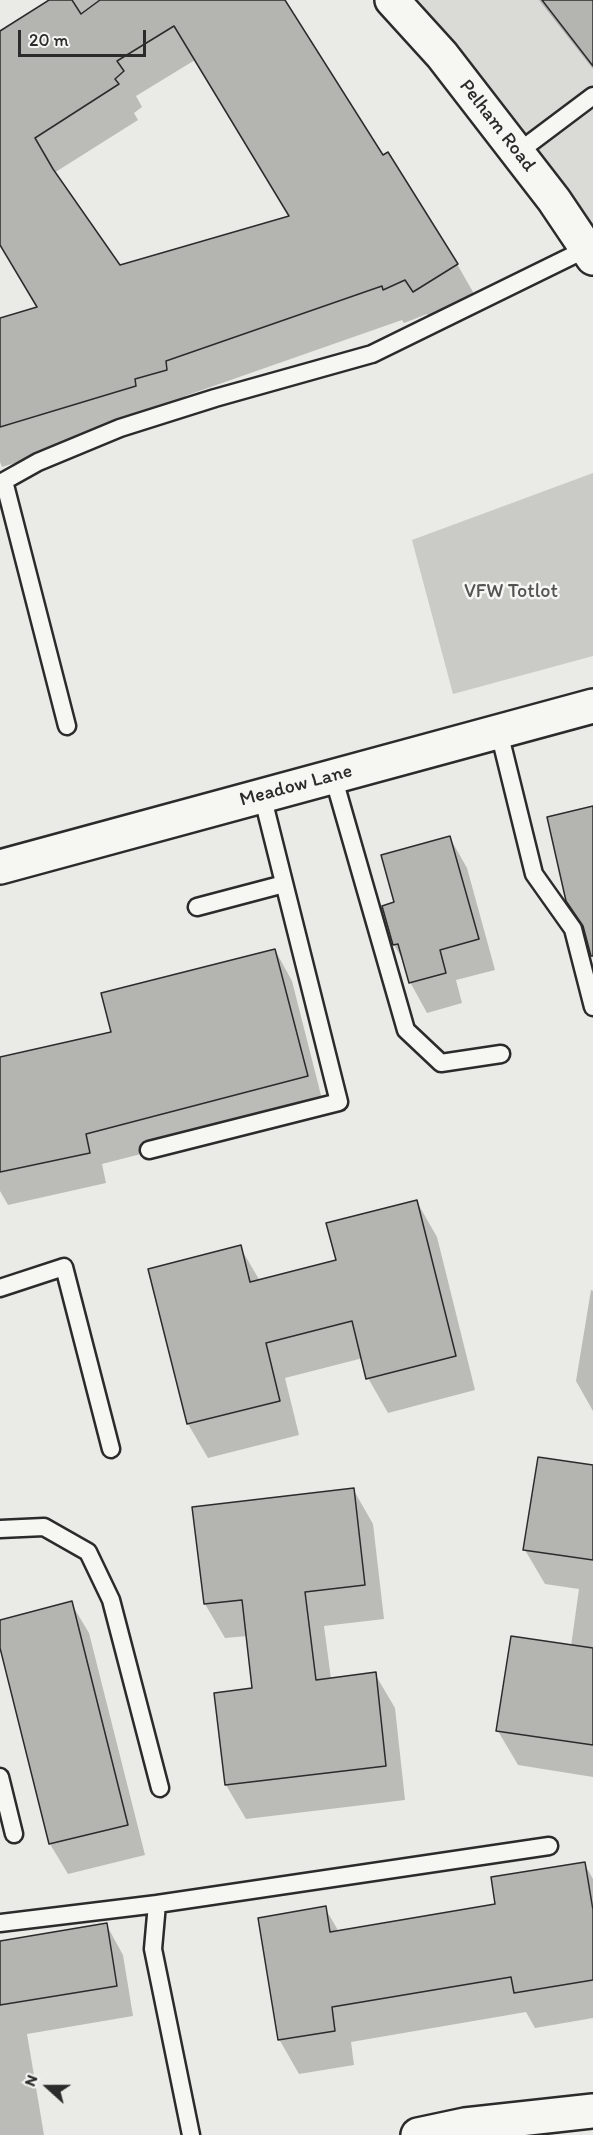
<!DOCTYPE html>
<style>
body{margin:0}
#map{position:relative;width:593px;height:2135px;overflow:hidden;background:#eaeae6;font-family:Itim,sans-serif}
canvas{display:block}
.north{position:absolute;left:18px;top:2057px;width:60px;height:60px;-webkit-text-stroke:4px #f6f6f2;paint-order:stroke;rotate:291deg;font-size:16px;font-weight:700;line-height:24px;text-align:center;color:#2b2b2b}
.north::after{content:'';display:block;margin:auto;width:21px;height:27px;background:#2b2b2b;clip-path:polygon(50% 0,100% 100%,50% 72%,0 100%)}
.scale{position:absolute;left:18px;top:30px;width:128px;height:27px;box-sizing:border-box;border:3px solid #2b2b2b;border-top:0;padding-left:8px;font-size:18px;line-height:21px;white-space:nowrap;color:#2b2b2b;-webkit-text-stroke:4px #f6f6f2;paint-order:stroke}
</style>
<div id="map">
<canvas width="593" height="2135"></canvas>
<div class="north">N</div>
<div class="scale">20 m</div>
</div>
<script>
const g = document.querySelector('canvas').getContext('2d');
g.lineJoin = 'round';
function fillPath(path, color) {
  g.fillStyle = color;
  g.fill(path, 'evenodd');
}
function poly(rows) {
  const path = new Path2D();
  for (const r of rows) {
    path.moveTo(r[0], r[1]);
    for (let i = 2; i < r.length; i += 2) path.lineTo(r[i], r[i + 1]);
  }
  return path;
}
function strokePath(path, color, width, dash) {
  g.strokeStyle = color;
  g.lineWidth = width;
  g.lineCap = dash ? 'butt' : 'round';
  g.setLineDash(dash || []);
  g.stroke(path);
}
function write(font, color, halo, rows, align = 'center') {
  g.font = font + ' Itim,sans-serif';
  g.lineWidth = 5;
  g.setLineDash([]);
  g.textBaseline = 'middle';
  g.strokeStyle = halo;
  g.fillStyle = color;
  for (const [text, x, y, turn = 0] of rows) {
    g.save();
    g.translate(x, y);
    g.rotate((+turn || 0) * Math.PI / 180);
    g.textAlign = isNaN(turn) ? turn : align;
    if (halo) g.strokeText(text, 0, 0);
    g.fillText(text, 0, 0);
    g.restore();
  }
}
fillPath(poly([
 [399,0,593,0,593,241]
]), '#dadad6');
fillPath(poly([
 [593,473,593,656,453,694,412,540]
]), '#cacac7');
fillPath(poly([
 [52,0,283,0,382,157,457,264,477,299,434,326,427,314,404,323,402,320,185,396,186,405,155,420,2,467,0,462,0,320,38,308,0,244,0,32],
 [195,60,290,217,120,267,54,173,138,120,134,113,142,107,136,96],
 [539,0,593,0,593,69],
 [450,838,467,868,495,970,456,980,462,1003,427,1013,410,982,405,963,394,945,396,903],
 [275,950,292,981,324,1107,102,1164,106,1183,8,1205,0,1191,0,1059,113,1033],
 [417,1202,437,1237,475,1390,388,1413,368,1378,363,1358,285,1378,299,1435,208,1458,188,1424,240,1247,260,1281,337,1261],
 [591,1290,593,1291,593,1411,576,1381],
 [593,1466,593,1777,518,1765,498,1731,571,1646,579,1589,545,1584,525,1550],
 [353,1489,373,1524,384,1619,324,1626,331,1679,375,1674,395,1708,405,1800,246,1819,226,1785,215,1694,254,1690,248,1636,225,1638,205,1604],
 [71,1603,89,1633,145,1855,68,1874,50,1844,0,1642,0,1622],
 [584,1863,593,1879,593,2018,535,2028,526,2012,351,2042,354,2065,299,2074,279,2039,325,1908,339,1932,497,1905],
 [106,1924,123,1955,133,2016,27,2034,44,2135,0,2135,0,1942]
]), '#0003');
const building = poly([
 [49,0,72,0,81,14,100,0,285,0,383,155,388,152,458,264,413,292,405,280,383,290,382,286,166,361,167,370,135,379,136,386,0,427,0,318,37,307,0,245,0,31,49,0],
 [174,26,289,216,120,265,53,169,35,138,119,84,115,79,124,71,117,61,174,26],
 [542,0,593,0,593,66,542,0],
 [593,806,593,956,591,956,583,926,566,901,547,817,593,806],
 [450,836,479,939,440,950,446,973,409,983,398,944,393,945,382,906,394,902,381,855,450,836],
 [275,949,308,1076,86,1134,90,1153,0,1172,0,1057,111,1032,101,993,275,949],
 [417,1200,456,1356,366,1379,352,1321,266,1343,280,1401,187,1424,148,1269,241,1245,250,1282,336,1260,326,1223,417,1200],
 [538,1457,593,1465,593,1560,523,1550,538,1457],
 [354,1488,365,1585,305,1592,316,1680,376,1672,386,1766,225,1785,214,1693,252,1688,242,1600,204,1604,192,1507,354,1488],
 [72,1601,128,1825,49,1844,0,1648,0,1620,72,1601],
 [511,1636,593,1648,593,1745,496,1731,511,1636],
 [585,1862,593,1910,593,1980,514,1993,511,1977,332,2007,335,2031,278,2040,258,1918,326,1906,330,1932,495,1904,491,1877,585,1862],
 [107,1923,117,1986,0,2005,0,1941,107,1923]
]);
fillPath(building, '#b4b4b1');
strokePath(building, '#2b2b2b', 1.5);
const service = poly([
 [517,153,593,96],
 [67,726,4,481,38,462,120,428,215,398,372,354,588,248,591,249],
 [499,732,534,874,573,929,593,1007],
 [333,776,406,1030,441,1063,501,1054],
 [197,907,284,884],
 [149,1150,339,1102,262,795],
 [0,1288,64,1267,111,1449],
 [0,1529,44,1527,88,1552,111,1600,160,1788],
 [0,1777,14,1834],
 [0,1923,157,1904],
 [191,2135,153,1949,157,1904,549,1846]
]);
const minor = poly([
 [418,2135,465,2125,593,2111]
]);
const tertiary = poly([
 [0,867,593,706]
]);
const secondary = poly([
 [392,0,442,55,554,200,593,258]
]);
strokePath(service, '#2b2b2b', 21);
strokePath(minor, '#2b2b2b', 38);
strokePath(tertiary, '#2b2b2b', 38);
strokePath(secondary, '#2b2b2b', 38);
strokePath(service, '#f6f6f2', 16);
strokePath(minor, '#f6f6f2', 33);
strokePath(tertiary, '#f6f6f2', 33);
strokePath(secondary, '#f6f6f2', 33);
write('20px', '#2b2b2b', '#f6f6f2', [
 ["Pelham Road",497,126,52],
 ["Meadow Lane",296,786,-15]
]);
write('20px', '#535352', '#f6f6f2', [
 ["VFW Totlot",511,592]
]);
</script>
